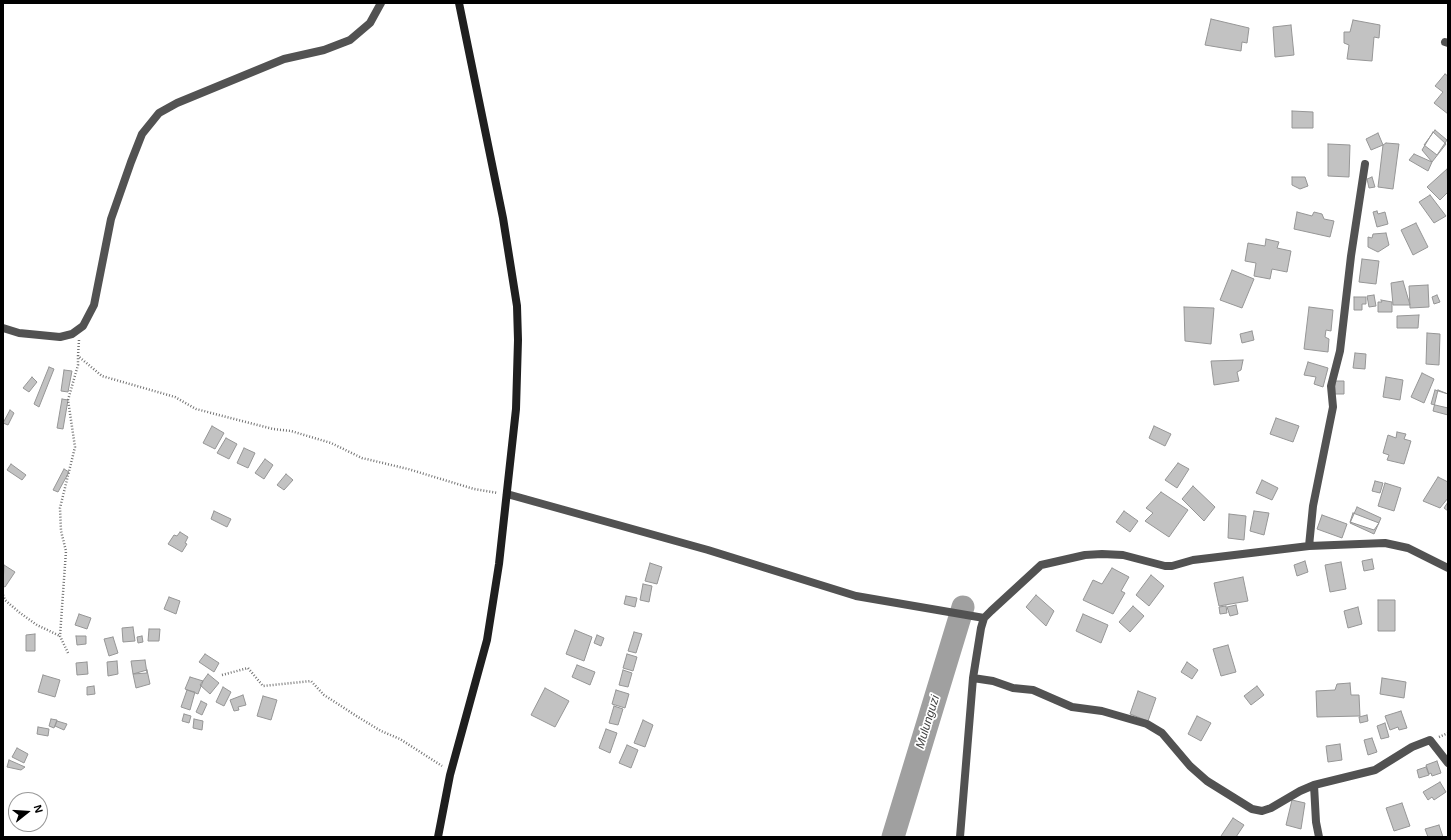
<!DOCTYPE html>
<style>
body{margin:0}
#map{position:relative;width:1451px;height:840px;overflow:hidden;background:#fff;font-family:Helvetica,sans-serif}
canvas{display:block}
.frame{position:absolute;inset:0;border:4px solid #000;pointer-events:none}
.north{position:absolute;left:8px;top:792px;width:40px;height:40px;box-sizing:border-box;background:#fff;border:1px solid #999;border-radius:50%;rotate:73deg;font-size:11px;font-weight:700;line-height:16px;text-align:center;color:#000}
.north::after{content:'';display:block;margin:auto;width:14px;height:18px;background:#000;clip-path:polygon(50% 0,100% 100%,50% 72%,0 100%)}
</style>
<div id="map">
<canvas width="1451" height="840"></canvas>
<div class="frame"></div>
<div class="north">N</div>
</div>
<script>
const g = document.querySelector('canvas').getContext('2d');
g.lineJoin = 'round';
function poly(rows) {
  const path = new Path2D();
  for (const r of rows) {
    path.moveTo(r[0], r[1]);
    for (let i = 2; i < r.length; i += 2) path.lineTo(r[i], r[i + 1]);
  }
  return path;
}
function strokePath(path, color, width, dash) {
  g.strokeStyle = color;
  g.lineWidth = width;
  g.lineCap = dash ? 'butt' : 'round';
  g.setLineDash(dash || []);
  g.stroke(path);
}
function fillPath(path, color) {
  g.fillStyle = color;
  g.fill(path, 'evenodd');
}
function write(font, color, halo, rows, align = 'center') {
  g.font = font + ' Helvetica,sans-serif';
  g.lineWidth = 3.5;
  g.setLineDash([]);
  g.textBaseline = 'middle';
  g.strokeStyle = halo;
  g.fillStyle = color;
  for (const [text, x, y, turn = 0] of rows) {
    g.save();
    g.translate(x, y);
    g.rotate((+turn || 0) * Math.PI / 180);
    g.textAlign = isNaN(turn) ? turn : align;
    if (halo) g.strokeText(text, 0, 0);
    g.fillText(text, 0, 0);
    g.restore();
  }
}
strokePath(poly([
 [893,837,963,607]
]), '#a0a0a0', 23);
const building = poly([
 [1211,19,1249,28,1247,43,1242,42,1241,51,1205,45,1211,19],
 [1353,20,1380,25,1379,38,1374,37,1372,61,1347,59,1349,45,1344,43,1344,32,1350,32,1353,20],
 [1291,25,1294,55,1275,57,1273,27,1291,25],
 [1445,74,1448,76,1448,114,1434,103,1443,92,1435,86,1445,74],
 [1292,111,1313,112,1313,128,1292,128,1292,111],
 [1435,130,1447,140,1437,155,1424,145,1435,130],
 [1433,132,1446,144,1432,162,1422,150,1433,132],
 [1378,133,1383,145,1371,150,1366,139,1378,133],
 [1386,143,1399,144,1393,189,1378,187,1383,145,1386,143],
 [1328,144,1350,145,1349,177,1328,176,1328,144],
 [1414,154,1432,162,1428,171,1409,160,1414,154],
 [1447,169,1448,192,1440,200,1427,187,1447,169],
 [1292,177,1305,177,1308,186,1300,189,1292,185,1292,177],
 [1372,177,1375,187,1369,188,1367,179,1372,177],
 [1430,195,1446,216,1434,223,1419,202,1430,195],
 [1377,211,1378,214,1385,212,1388,224,1377,227,1373,212,1377,211],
 [1297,212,1312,216,1314,212,1322,214,1324,219,1334,221,1330,237,1294,229,1297,212],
 [1416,223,1428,247,1413,255,1401,230,1416,223],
 [1386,233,1389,245,1378,252,1368,247,1368,237,1372,238,1373,234,1386,233],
 [1266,239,1279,242,1277,248,1291,251,1287,272,1272,269,1270,279,1254,276,1256,263,1245,261,1248,243,1265,246,1266,239],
 [1362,259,1379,261,1376,284,1359,282,1362,259],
 [1232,270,1254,279,1242,308,1220,300,1232,270],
 [1403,281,1410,305,1393,305,1391,283,1403,281],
 [1428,285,1429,307,1410,308,1409,286,1428,285],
 [1374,295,1376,306,1369,307,1367,296,1374,295],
 [1437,295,1440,302,1434,304,1432,297,1437,295],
 [1354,297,1366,297,1366,304,1362,304,1362,310,1354,310,1354,297],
 [1381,300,1392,302,1392,312,1378,312,1378,302,1382,302,1381,300],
 [1184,307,1214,308,1211,344,1185,341,1184,307],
 [1309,307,1333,310,1331,331,1326,330,1325,337,1329,339,1328,352,1304,349,1309,307],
 [1419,315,1418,328,1397,328,1397,316,1419,315],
 [1252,331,1254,340,1242,343,1240,334,1252,331],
 [1427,333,1440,334,1439,365,1426,364,1427,333],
 [1355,353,1366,354,1365,369,1353,368,1355,353],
 [1243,360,1241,370,1237,372,1239,381,1214,385,1211,361,1243,360],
 [1308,362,1328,368,1323,387,1314,384,1316,377,1304,375,1308,362],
 [49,367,54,369,39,407,34,404,49,367],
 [64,370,72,371,68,392,61,391,64,370],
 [1422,373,1434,379,1424,403,1411,397,1422,373],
 [32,377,37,382,29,392,23,388,32,377],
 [1386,377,1403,380,1400,400,1383,397,1386,377],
 [1335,381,1344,381,1344,394,1335,394,1335,381],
 [1435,390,1448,394,1448,408,1431,404,1435,390],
 [1438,390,1448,394,1448,415,1433,411,1438,390],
 [62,399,68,400,63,429,57,428,62,399],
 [10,410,14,413,8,425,3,423,10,410],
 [1276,418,1299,426,1293,442,1270,434,1276,418],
 [212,426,224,433,215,449,203,443,212,426],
 [1154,426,1171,434,1165,446,1149,438,1154,426],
 [1397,432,1406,434,1404,439,1411,441,1404,464,1387,460,1389,455,1383,453,1388,435,1396,438,1397,432],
 [226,438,237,444,229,459,217,453,226,438],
 [244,448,255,453,248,468,237,463,244,448],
 [265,459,273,465,264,479,255,473,265,459],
 [1178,463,1189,469,1177,488,1165,480,1178,463],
 [11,464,26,475,22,480,7,470,11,464],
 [64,469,69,472,58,492,53,490,64,469],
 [286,474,293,480,284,490,277,485,286,474],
 [1438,477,1448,482,1448,498,1440,508,1423,501,1438,477],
 [1262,480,1278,488,1272,500,1256,493,1262,480],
 [1375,481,1383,483,1380,493,1372,491,1375,481],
 [1385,483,1401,488,1394,511,1378,506,1385,483],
 [1193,486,1215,507,1204,521,1182,499,1193,486],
 [1161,492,1188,510,1169,537,1145,521,1153,513,1146,508,1161,492],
 [1448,502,1448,511,1444,508,1448,502],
 [1357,507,1381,518,1374,534,1350,523,1357,507],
 [214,511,231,519,227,527,211,519,214,511],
 [1124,511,1138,521,1130,532,1116,522,1124,511],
 [1254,511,1269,513,1264,535,1250,531,1254,511],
 [1353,513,1379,523,1374,530,1350,522,1353,513],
 [1229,514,1246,516,1244,540,1228,538,1229,514],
 [1322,515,1347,524,1342,538,1317,529,1322,515],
 [180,532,188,537,185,543,187,544,182,552,168,544,174,535,177,536,180,532],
 [1372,559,1374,569,1364,571,1362,561,1372,559],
 [1305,561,1308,572,1297,576,1294,565,1305,561],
 [1341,562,1346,589,1330,592,1325,565,1341,562],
 [650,563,662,567,657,584,645,581,650,563],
 [4,565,15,572,5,587,3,586,4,565],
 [1112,568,1129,577,1121,591,1125,593,1113,614,1083,600,1093,580,1102,584,1112,568],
 [1151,575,1164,586,1149,606,1136,595,1151,575],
 [1243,577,1248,601,1219,606,1214,583,1243,577],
 [643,584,652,586,649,602,640,600,643,584],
 [1036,595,1054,611,1046,626,1026,607,1036,595],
 [626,596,637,598,635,607,624,604,626,596],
 [169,597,180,601,176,614,164,609,169,597],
 [1378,600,1395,600,1395,631,1378,631,1378,600],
 [1236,605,1238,614,1230,616,1227,607,1236,605],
 [1133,606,1144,616,1130,632,1119,622,1133,606],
 [1226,606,1227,613,1220,614,1219,607,1226,606],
 [1358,607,1362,624,1348,628,1344,611,1358,607],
 [79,614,91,618,87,629,75,625,79,614],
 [1083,614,1108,625,1101,643,1076,631,1083,614],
 [133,627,135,641,123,642,122,628,133,627],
 [149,629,160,629,159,641,148,641,149,629],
 [575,630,592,637,584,661,566,654,575,630],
 [634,632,642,634,636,653,628,651,634,632],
 [35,634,35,651,26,651,26,635,35,634],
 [597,635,604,638,601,646,594,643,597,635],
 [76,636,86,636,86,644,77,645,76,636],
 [142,636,143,642,138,643,137,637,142,636],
 [113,637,118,653,109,656,104,639,113,637],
 [1228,645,1236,672,1221,676,1213,649,1228,645],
 [205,654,219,663,214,672,199,662,205,654],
 [627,654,637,657,633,671,623,668,627,654],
 [145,660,147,673,133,674,131,661,145,660],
 [117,661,118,674,108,676,107,662,117,661],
 [87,662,88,674,77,675,76,663,87,662],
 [1187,662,1198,670,1192,679,1181,672,1187,662],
 [577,665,595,672,590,685,572,677,577,665],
 [147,670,150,684,136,688,133,674,147,670],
 [623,670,632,673,628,687,619,685,623,670],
 [208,674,219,683,210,694,200,685,208,674],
 [43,675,60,680,55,697,38,692,43,675],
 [190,677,203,681,198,694,185,689,190,677],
 [1382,678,1406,682,1404,698,1380,694,1382,678],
 [1350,683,1351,695,1359,695,1360,716,1317,717,1316,691,1335,690,1337,684,1350,683],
 [94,686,95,694,87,695,87,687,94,686],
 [1257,686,1264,695,1251,705,1244,696,1257,686],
 [223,687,231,692,224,706,216,702,223,687],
 [545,688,569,701,555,727,531,715,545,688],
 [187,690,195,692,190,710,181,707,187,690],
 [616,690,629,694,625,708,612,704,616,690],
 [1138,691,1156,698,1148,721,1130,714,1138,691],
 [243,695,246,705,238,707,239,710,234,711,230,700,243,695],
 [263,696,277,700,271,720,257,716,263,696],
 [201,701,207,704,202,715,196,712,201,701],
 [614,706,623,709,618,725,609,723,614,706],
 [1401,711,1407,728,1399,730,1398,727,1390,730,1385,716,1401,711],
 [184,714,191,716,189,723,182,721,184,714],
 [1367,715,1368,721,1360,723,1359,717,1367,715],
 [1197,716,1211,723,1201,741,1188,734,1197,716],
 [51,719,57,720,54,728,49,726,51,719],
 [194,719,203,721,202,730,193,728,194,719],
 [643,720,653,725,645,747,634,743,643,720],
 [57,721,67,724,64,730,55,726,57,721],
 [1385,723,1389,737,1381,739,1377,726,1385,723],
 [38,727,49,729,48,736,37,734,38,727],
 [606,729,617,733,610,753,599,748,606,729],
 [1372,738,1377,752,1368,755,1364,740,1372,738],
 [1340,744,1342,760,1328,762,1326,746,1340,744],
 [627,745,638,750,631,768,619,763,627,745],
 [17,748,28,754,24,763,12,757,17,748],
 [9,760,25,767,21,770,7,767,9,760],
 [1437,761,1441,773,1432,776,1431,773,1429,774,1426,765,1437,761],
 [1426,767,1429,775,1419,778,1417,770,1426,767],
 [1440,782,1446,792,1434,800,1432,797,1428,800,1423,792,1440,782],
 [1292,800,1305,803,1301,829,1286,825,1292,800],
 [1402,803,1410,826,1394,831,1386,808,1402,803],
 [1233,818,1244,825,1236,837,1222,837,1221,836,1233,818],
 [1439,825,1443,837,1428,837,1425,829,1439,825]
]);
fillPath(building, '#c2c2c2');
strokePath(building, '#969696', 1);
strokePath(poly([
 [79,340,78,356,102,376,175,397,196,409,273,429,291,431,331,443,362,458,408,469,474,489,498,493],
 [3,595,5,600,20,613,37,625,60,636],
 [68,653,60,636,66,551,61,531,60,508,75,447,68,400,78,365,78,356],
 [222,675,248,668,263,686,311,681,324,695,358,717,381,731,400,739,442,766],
 [1439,737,1448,733]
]), '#747474', 2.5, [1, 2]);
strokePath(poly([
 [1445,42,1448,43],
 [3,328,19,333,60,337,72,334,83,326,94,305,111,219,131,162,142,134,159,113,177,103,284,59,324,50,350,40,370,23,381,3],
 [507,494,708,550,856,596,984,618],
 [1309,546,1313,506,1333,407,1331,386,1340,351,1351,256,1365,164],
 [973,678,993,681,1013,688,1033,690,1072,707,1102,711,1147,724,1162,733,1190,766,1207,781,1252,809,1262,811,1271,808,1300,791,1314,785],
 [960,837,973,678,981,628,984,618,991,611,1041,565,1085,555,1102,554,1123,555,1165,566,1172,566,1193,560,1309,546,1385,543,1408,548,1448,568],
 [1319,837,1316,822,1314,785,1375,770,1412,747,1430,740,1448,763]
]), '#525252', 8);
strokePath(poly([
 [438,837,450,775,487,640,499,564,516,409,518,340,517,306,503,218,459,3]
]), '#1f1f1f', 8);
write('italic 12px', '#414141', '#fff', [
 ["Mulunguzi",928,722,-73]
]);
</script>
